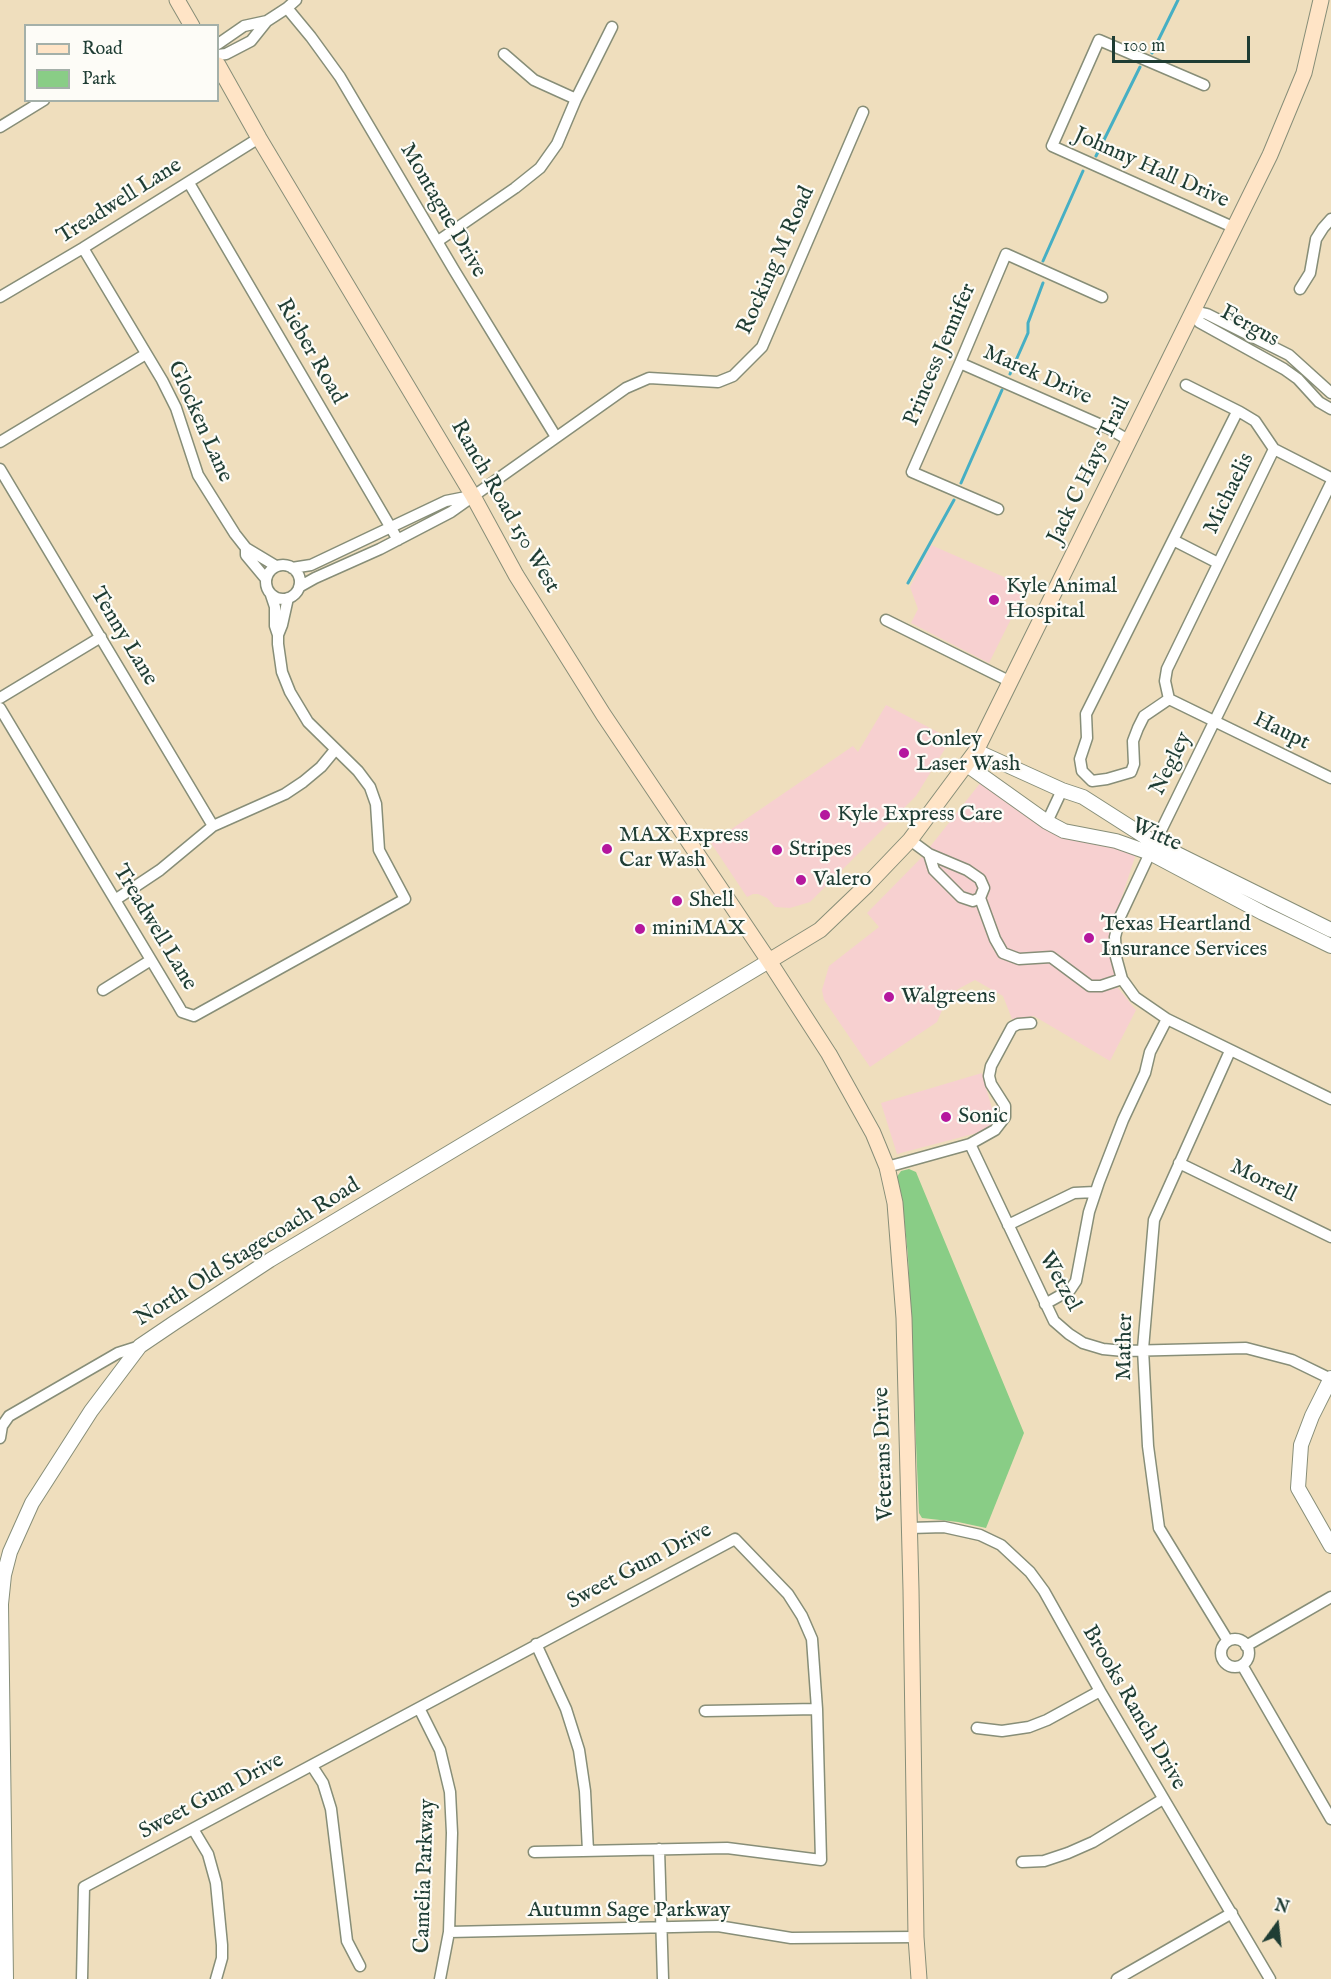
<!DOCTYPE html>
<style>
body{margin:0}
#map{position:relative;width:1331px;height:1979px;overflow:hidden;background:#efdebd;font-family:"IM FELL English",serif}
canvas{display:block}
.legend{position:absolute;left:24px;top:24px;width:195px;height:78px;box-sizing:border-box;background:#fdfcf7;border:2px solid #a4b0a9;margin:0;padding:8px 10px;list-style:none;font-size:18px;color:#1f3d34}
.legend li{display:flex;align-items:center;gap:12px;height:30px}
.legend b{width:30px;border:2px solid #a4b0a9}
.north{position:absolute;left:1247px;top:1895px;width:60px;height:60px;-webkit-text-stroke:4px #fdfcf7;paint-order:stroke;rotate:15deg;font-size:16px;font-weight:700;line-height:24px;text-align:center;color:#1f3d34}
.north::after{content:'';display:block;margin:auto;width:21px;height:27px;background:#1f3d34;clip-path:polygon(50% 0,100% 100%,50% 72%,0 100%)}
.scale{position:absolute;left:1112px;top:36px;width:138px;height:27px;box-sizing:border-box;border:3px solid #1f3d34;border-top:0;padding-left:8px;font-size:18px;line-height:21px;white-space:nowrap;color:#1f3d34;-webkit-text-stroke:4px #fdfcf7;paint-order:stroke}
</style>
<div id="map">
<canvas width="1331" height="1979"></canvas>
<ul class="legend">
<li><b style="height:8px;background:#ffe4c6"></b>Road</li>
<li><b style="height:16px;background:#89cd86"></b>Park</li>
</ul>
<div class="north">N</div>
<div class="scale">100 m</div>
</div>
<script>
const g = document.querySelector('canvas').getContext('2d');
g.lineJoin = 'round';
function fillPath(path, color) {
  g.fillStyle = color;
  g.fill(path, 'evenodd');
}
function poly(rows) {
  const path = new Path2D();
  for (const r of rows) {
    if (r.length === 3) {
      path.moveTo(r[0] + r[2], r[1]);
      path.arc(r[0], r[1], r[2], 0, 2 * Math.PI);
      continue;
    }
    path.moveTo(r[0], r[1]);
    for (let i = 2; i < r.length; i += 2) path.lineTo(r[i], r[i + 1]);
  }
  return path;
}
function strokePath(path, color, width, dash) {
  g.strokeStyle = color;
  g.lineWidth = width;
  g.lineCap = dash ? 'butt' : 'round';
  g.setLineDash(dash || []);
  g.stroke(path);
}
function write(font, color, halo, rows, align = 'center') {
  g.font = font + ' "IM FELL English",serif';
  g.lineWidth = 4.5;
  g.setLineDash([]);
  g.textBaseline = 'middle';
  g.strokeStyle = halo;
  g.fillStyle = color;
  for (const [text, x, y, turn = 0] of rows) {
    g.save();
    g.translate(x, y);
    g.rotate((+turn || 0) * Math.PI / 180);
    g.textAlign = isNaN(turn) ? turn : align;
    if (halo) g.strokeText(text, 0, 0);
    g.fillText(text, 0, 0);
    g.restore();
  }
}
fillPath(poly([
 [931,545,1027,587,989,663,911,623,918,609,910,587],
 [886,705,951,739,916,796,810,902,790,908,775,907,767,898,758,894,753,894,747,897,711,843,853,746,858,752],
 [981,782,1043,825,1119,846,1136,854,1107,942,1118,988,1136,1010,1110,1061,1034,1016,1012,1019,1003,996,975,980,949,994,937,1022,870,1067,824,1000,822,990,829,966,879,927,867,913,922,857],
 [982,1073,996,1123,977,1133,897,1154,881,1103]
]), '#f7d0d0');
fillPath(poly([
 [909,1169,916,1172,1024,1433,986,1528,958,1522,922,1518,919,1513,908,1256,903,1207,896,1178,901,1171]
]), '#89cd86');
strokePath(poly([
 [1152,53,1178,0],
 [1096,156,1140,67],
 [1043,261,1083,171],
 [1010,374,1028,333,1028,323,1043,283],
 [961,483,1002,390],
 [908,583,954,500]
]), '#46afc4', 3);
const minor = poly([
 [287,8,311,37,340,77,454,270,556,437],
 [218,44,244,26,267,21],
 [504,54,534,80,576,99],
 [218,55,226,54,251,41,267,21,287,8,296,0],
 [1204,85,1099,40,1052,146,1235,228],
 [0,127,44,100],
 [189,183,398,540],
 [438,241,515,188,540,168,557,144,576,99,612,27],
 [83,248,162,380,176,408,198,475,235,534,246,548,276,566],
 [1300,289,1310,273,1316,239,1323,228,1331,219],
 [0,297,83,248,259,138],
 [1194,311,1199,322,1284,369,1298,379,1319,402,1331,409],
 [1194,311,1207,314,1289,355,1331,393],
 [960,363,1108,428,1130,441],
 [1186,385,1240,412],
 [1237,412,1240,412,1255,421,1274,449,1167,669,1165,681,1169,699,1144,716,1138,728,1133,741,1134,764,1131,772,1107,779,1092,781,1082,771,1080,759,1087,738,1086,714,1237,412],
 [0,442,146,354],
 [1274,449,1331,478],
 [0,469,213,826],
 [1331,483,1150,853,1120,917,1115,937,1116,957,1122,979,1135,997,1167,1019,1331,1099],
 [998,509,912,472,960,363,1006,254,1102,297],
 [1173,540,1218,563],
 [246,548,246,555,266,579],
 [283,582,17],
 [292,568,311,565,446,501,466,497],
 [299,587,315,578,380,549,451,512,626,388,649,378,718,382,733,376,762,347,863,112],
 [271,595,275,607,275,626,278,635],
 [886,620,1011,682],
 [0,698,101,637],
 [1169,699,1331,778],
 [0,708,178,1005,182,1012,194,1016,405,899,379,850,376,804,370,787,358,771,308,722,290,692,282,672,278,644,278,635,282,625,288,598],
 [1047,822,1062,790],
 [910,840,929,854,967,870,980,879,984,888,980,898,995,939,1003,953,1019,959,1051,957,1090,986,1101,986,1122,979],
 [929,854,934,870,961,897,973,901,980,898],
 [115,900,160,870,213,826,285,794,303,782,321,767,335,750],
 [103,990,151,960],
 [970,1144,995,1130,1005,1117,1005,1106,991,1084,989,1076,991,1066,1012,1027,1018,1024,1031,1023],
 [1179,1163,1331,1237],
 [887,1167,970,1144,1054,1321,1069,1334,1083,1343,1103,1349,1124,1351,1246,1348,1292,1360,1331,1379],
 [1008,1225,1074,1193,1095,1192],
 [1045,1304,1070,1290,1076,1281,1089,1212,1099,1182,1123,1120,1145,1073,1150,1052,1167,1019],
 [0,1438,2,1426,9,1416,118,1353,140,1346],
 [910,1528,944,1527,980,1535,1001,1545,1030,1572,1044,1591,1100,1691,1270,1979],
 [1235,1653,14],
 [1228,1641,1159,1528,1148,1446,1143,1349,1154,1220,1230,1051],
 [536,1644,566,1709,579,1750,585,1791,588,1851],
 [1246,1646,1331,1597],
 [1242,1665,1331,1819],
 [419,1708,440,1750,450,1792,452,1833,449,1932,440,1979],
 [705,1711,817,1709],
 [977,1728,1002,1731,1029,1727,1047,1720,1100,1691],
 [312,1766,323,1783,331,1809,347,1941,360,1966],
 [193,1829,208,1854,216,1883,222,1945,222,1958,216,1979],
 [659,1849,663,1979],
 [1022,1862,1044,1861,1068,1853,1093,1842,1163,1799],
 [449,1932,718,1926,791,1938,916,1937],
 [82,1979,84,1887,735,1539,788,1594,802,1616,812,1639,817,1709,821,1860,727,1848,534,1852],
 [1117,1979,1232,1913]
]);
const tertiary = poly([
 [976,751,1062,790,1083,797,1155,843,1331,930],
 [967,765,1047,822,1064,831,1116,841,1150,853,1263,913,1331,946],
 [1331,1378,1312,1416,1301,1445,1298,1488,1331,1546],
 [6,1979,1,1604,4,1575,10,1552,32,1503,91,1411,140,1346,174,1323,270,1260,769,961]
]);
const secondary = poly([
 [177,0,192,26],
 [218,65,259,138,473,496,516,575,603,714,769,961,829,1054,873,1133,887,1167,895,1203,904,1318,911,1590,916,1937,919,1979],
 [769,961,820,930,867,885,910,840,976,751,1270,155,1304,73,1321,0]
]);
strokePath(minor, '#878e78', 13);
strokePath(tertiary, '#878e78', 16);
strokePath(secondary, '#878e78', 17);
strokePath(minor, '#fff', 10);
strokePath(tertiary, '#fff', 14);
strokePath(secondary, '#ffe4c6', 15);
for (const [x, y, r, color] of [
 [994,600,6,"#b5179e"],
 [904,753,6,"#b5179e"],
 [825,815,6,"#b5179e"],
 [607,849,6,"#b5179e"],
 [777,850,6,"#b5179e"],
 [801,880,6,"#b5179e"],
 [677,901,6,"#b5179e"],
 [640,929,6,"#b5179e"],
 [1089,938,6,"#b5179e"],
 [889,997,6,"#b5179e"],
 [946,1117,6,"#b5179e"]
]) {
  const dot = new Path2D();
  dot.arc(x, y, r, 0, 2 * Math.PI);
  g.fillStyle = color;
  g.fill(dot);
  strokePath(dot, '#fdfcf7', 2);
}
write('22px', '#1f3d34', '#fdfcf7', [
 ["Johnny Hall Drive",1151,169,24],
 ["Treadwell Lane",120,202,-32],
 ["Montague Drive",442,211,60],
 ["Rocking M Road",777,261,-66],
 ["Fergus",1249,327,29],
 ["Rieber Road",310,352,60],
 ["Princess Jennifer",941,355,-67],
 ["Marek Drive",1037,376,24],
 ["Glocken Lane",199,422,66],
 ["Jack C Hays Trail",1090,471,-64],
 ["Michaelis",1230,494,-64],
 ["Ranch Road 150 West",504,507,60],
 ["Tenny Lane",123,637,59],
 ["Haupt",1281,732,26],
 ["Negley",1172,764,-64],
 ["Witte",1156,836,24],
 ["Treadwell Lane",154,928,59],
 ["Morrell",1263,1182,26],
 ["North Old Stagecoach Road",248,1253,-32],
 ["Wetzel",1059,1282,61],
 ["Mather",1126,1347,-89],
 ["Veterans Drive",885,1454,-92],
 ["Sweet Gum Drive",640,1567,-28],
 ["Brooks Ranch Drive",1133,1708,60],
 ["Sweet Gum Drive",212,1797,-28],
 ["Camelia Parkway",426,1876,-88],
 ["Autumn Sage Parkway",629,1911]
]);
write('22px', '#1f3d34', '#fdfcf7', [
 ["Kyle Animal",1006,587],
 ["Hospital",1006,612],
 ["Conley",916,740],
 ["Laser Wash",916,765],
 ["Kyle Express Care",837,815],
 ["MAX Express",619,836],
 ["Car Wash",619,861],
 ["Stripes",789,850],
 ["Valero",813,880],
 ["Shell",689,901],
 ["Texas Heartland",1101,925],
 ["Insurance Services",1101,950],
 ["miniMAX",652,929],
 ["Walgreens",901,997],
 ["Sonic",958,1117]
], 'left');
</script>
